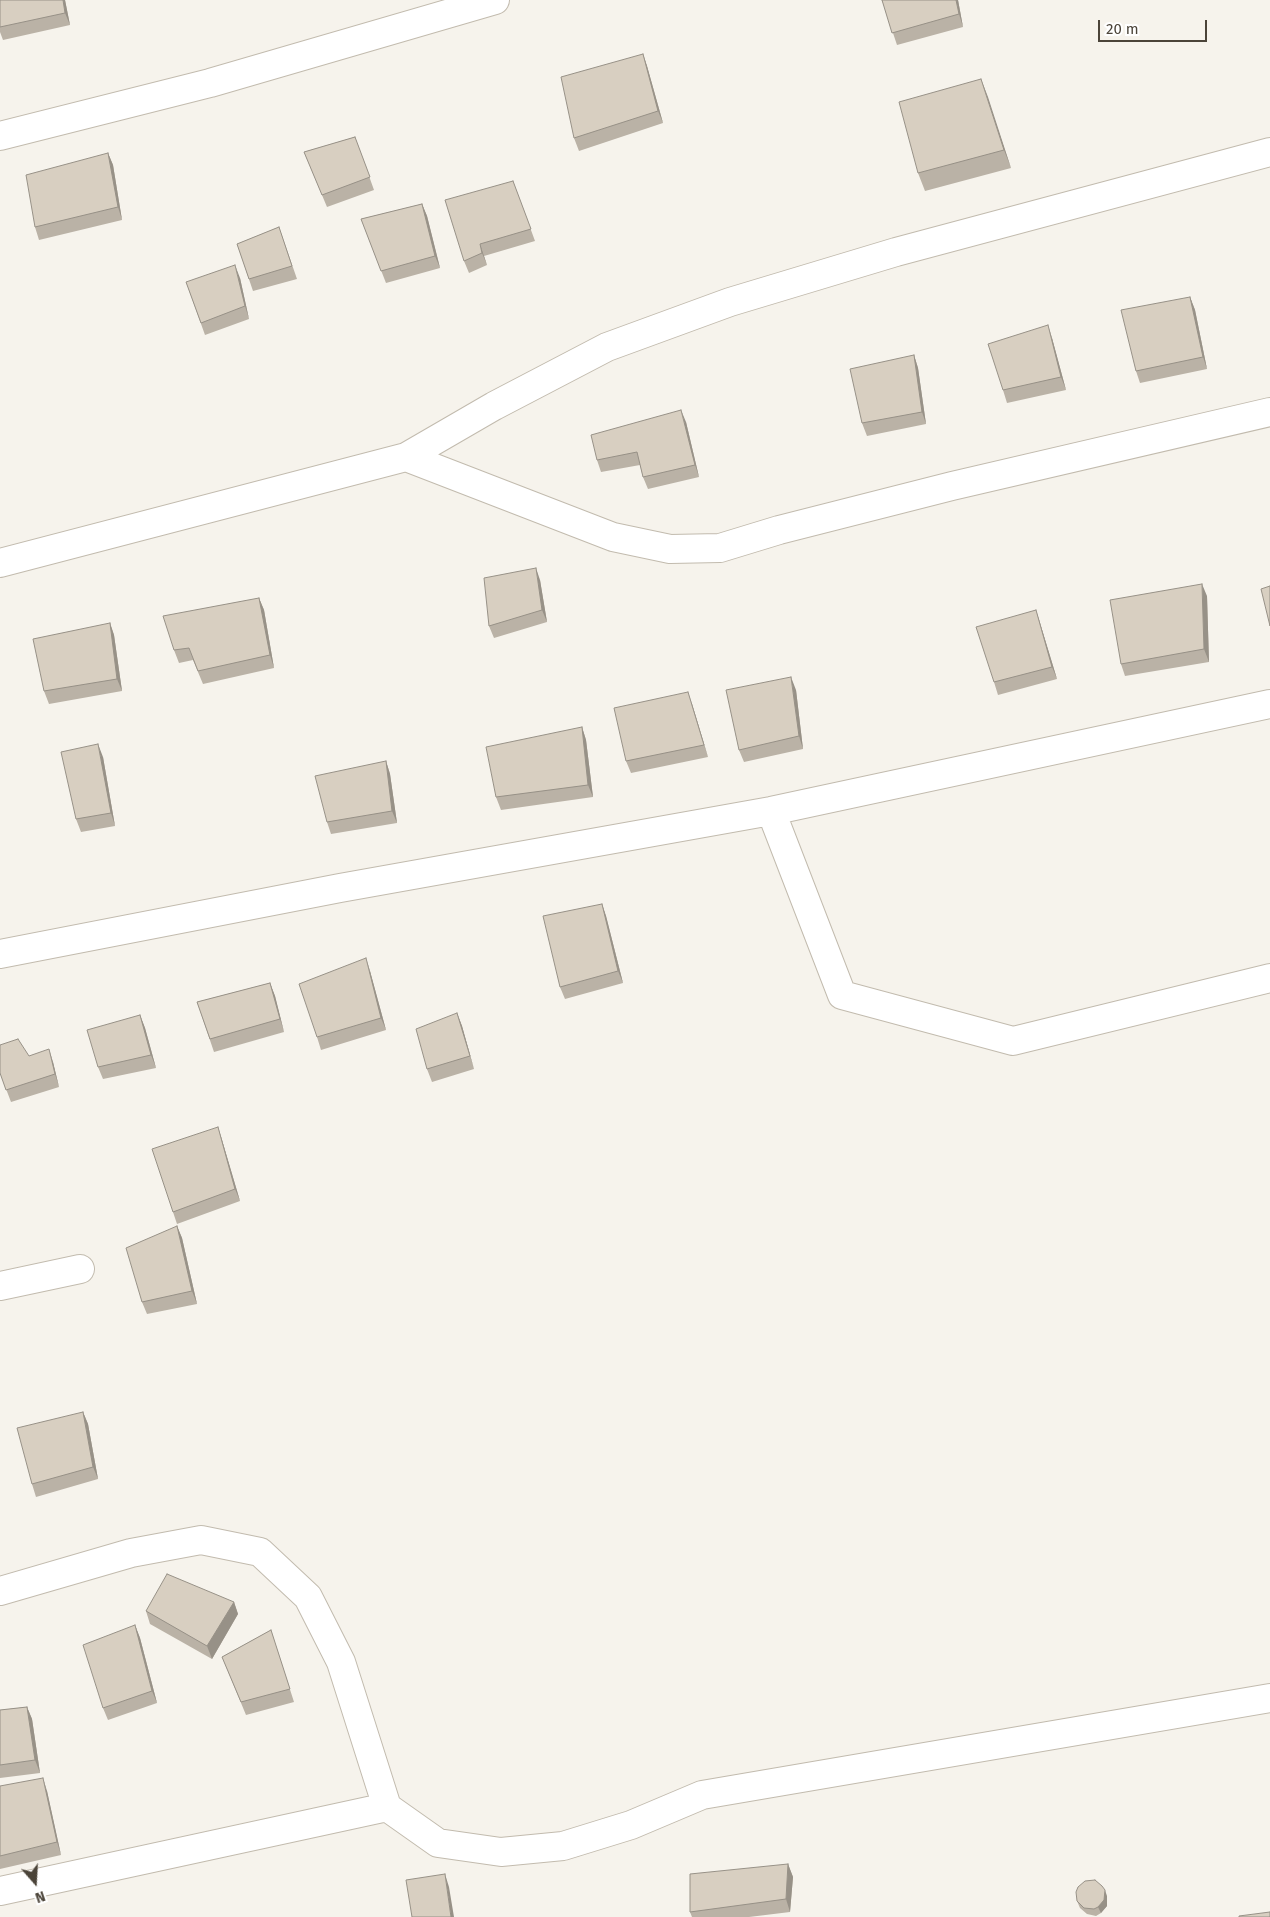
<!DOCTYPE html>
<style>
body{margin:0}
#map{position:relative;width:1270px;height:1917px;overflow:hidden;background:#f6f3ec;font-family:"Fira Sans",sans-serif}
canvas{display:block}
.north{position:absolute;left:10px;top:1857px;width:50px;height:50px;-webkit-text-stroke:4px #fff;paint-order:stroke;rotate:161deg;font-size:14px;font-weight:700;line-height:20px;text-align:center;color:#4b4439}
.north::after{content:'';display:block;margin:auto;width:18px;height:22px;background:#4b4439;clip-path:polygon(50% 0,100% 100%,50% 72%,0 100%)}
.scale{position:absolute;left:1098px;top:20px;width:109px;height:22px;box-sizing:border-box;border:2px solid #4b4439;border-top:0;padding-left:6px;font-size:15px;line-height:18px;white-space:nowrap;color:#4b4439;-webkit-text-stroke:4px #fff;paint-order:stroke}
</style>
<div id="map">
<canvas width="1270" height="1917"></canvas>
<div class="north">N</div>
<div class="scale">20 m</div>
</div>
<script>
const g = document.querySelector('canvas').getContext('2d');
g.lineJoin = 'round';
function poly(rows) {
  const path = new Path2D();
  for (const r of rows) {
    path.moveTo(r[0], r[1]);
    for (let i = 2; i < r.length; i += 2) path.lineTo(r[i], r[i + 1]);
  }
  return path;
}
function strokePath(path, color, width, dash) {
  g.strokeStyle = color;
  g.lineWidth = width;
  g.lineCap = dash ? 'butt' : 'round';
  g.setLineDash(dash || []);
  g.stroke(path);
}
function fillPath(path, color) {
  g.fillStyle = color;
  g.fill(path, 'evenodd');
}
const minor = poly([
 [0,136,210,83,495,0],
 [406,457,494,406,607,347,730,302,896,252,1270,152],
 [0,563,406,457,613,537,670,549,720,548,779,530,952,486,1270,412],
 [771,811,842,995,1013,1041,1270,978],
 [0,954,340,888,771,811,1270,704],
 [0,1286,80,1269],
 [0,1591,131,1553,201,1540,260,1552,308,1597,341,1662,387,1807,438,1843,501,1852,563,1846,631,1825,702,1795,1270,1698],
 [0,1891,387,1807]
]);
strokePath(minor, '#c2bbae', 30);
strokePath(minor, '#fff', 28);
fillPath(poly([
 [0,0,65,0,70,25,3,40,0,32],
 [882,0,958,0,963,27,897,45],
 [643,54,647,66,663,123,579,151,574,138],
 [981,79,1011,168,925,191,918,173],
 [355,137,374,190,327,207,304,152],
 [108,153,113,165,122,220,39,240,35,227],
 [513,181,535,241,484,256,487,265,469,273,464,261],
 [422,204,427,216,440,268,386,283,361,219],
 [279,227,297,279,253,291,237,244],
 [240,278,249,319,205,335,186,282],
 [1190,297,1195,310,1207,369,1140,383,1136,371],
 [1052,338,1066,390,1007,403,1003,390],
 [914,355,918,368,926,424,867,436,862,423],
 [686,422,699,477,648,489,643,477,640,465,601,472,597,460],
 [540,580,547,622,494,638,489,626],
 [1207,596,1209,662,1125,676,1121,664],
 [259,598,264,610,274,668,203,684,193,660,179,663,174,650],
 [1036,610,1040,623,1057,679,998,695,994,682],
 [110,623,114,635,122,691,49,704,44,691],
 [796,690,803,749,744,762,739,750],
 [692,704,708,757,631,773,626,761],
 [582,727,586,740,593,797,501,810,496,797],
 [103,757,115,826,81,832,76,819],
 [386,761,390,774,397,823,331,834,327,822],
 [602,904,606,916,623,983,565,999,560,987],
 [370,971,386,1030,321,1050,317,1037],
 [270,983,275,996,284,1032,214,1052,197,1002],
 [457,1013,462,1026,474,1069,432,1082,427,1069],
 [140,1015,145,1028,156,1068,103,1079,98,1067],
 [29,1056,53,1062,59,1087,11,1102,0,1073],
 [218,1127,222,1140,240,1201,177,1224,173,1212],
 [177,1226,182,1238,197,1304,147,1314,142,1302],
 [83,1412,88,1424,98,1479,36,1497,32,1484],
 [234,1602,238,1614,212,1659,150,1624,146,1611],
 [135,1625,140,1638,157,1703,108,1720,103,1708],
 [271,1630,294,1702,246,1715,222,1657],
 [27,1707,32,1719,40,1773,0,1778,0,1710],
 [0,1786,47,1791,61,1855,0,1869],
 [788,1864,793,1877,790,1912,749,1917,692,1917,690,1912],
 [1107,1896,1107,1906,1101,1913,1096,1916,1087,1914,1080,1908,1077,1901]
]), '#bab2a6');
fillPath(poly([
 [63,0,65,0,70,25,65,13],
 [956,0,958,0,963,27,959,14],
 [643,54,647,66,663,123,658,111],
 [981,79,988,97,1011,168,1004,150],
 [108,153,113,165,122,220,118,207],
 [422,204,427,216,440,268,435,256],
 [480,244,487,265,482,253],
 [235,265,240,278,249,319,245,306],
 [1190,297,1195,310,1207,369,1203,357],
 [1048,325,1052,338,1066,390,1061,377],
 [914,355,918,368,926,424,922,412],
 [681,410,686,422,699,477,695,465],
 [536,568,540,580,547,622,542,610],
 [1202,584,1207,596,1209,662,1204,649],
 [259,598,264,610,274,668,270,655],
 [1036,610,1040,623,1057,679,1052,667],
 [110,623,114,635,122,691,117,679],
 [791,677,796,690,803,749,799,736],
 [688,692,692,704,708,757,704,745],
 [582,727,586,740,593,797,588,785],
 [98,744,103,757,115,826,111,813],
 [386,761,390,774,397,823,392,811],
 [602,904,606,916,623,983,618,971],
 [366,958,370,971,386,1030,381,1018],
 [270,983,275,996,284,1032,280,1019],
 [457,1013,462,1026,474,1069,470,1056],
 [140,1015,145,1028,156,1068,151,1055],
 [49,1049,53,1062,59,1087,55,1074],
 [218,1127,222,1140,240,1201,235,1189],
 [177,1226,182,1238,197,1304,192,1291],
 [83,1412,88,1424,98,1479,93,1467],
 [234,1602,238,1614,212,1659,207,1646],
 [135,1625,140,1638,157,1703,152,1691],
 [27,1707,32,1719,40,1773,35,1760],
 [43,1778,47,1791,61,1855,57,1842],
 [788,1864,793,1877,790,1912,786,1899],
 [445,1874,449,1887,454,1917,451,1917],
 [1105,1890,1107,1896,1107,1906,1101,1913,1098,1907]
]), '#979187');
const building = poly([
 [0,0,63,0,65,13,0,27,0,0],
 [882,0,956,0,959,14,892,33,882,0],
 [643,54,658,111,574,138,561,77,643,54],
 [981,79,1004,150,918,173,899,102,981,79],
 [355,137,370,177,322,195,304,152,355,137],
 [108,153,118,207,35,227,26,175,108,153],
 [513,181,531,229,480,244,482,253,464,261,445,200,513,181],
 [422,204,435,256,381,271,361,219,422,204],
 [279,227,292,266,249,279,237,244,279,227],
 [235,265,245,306,201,323,186,282,235,265],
 [1190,297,1203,357,1136,371,1121,310,1190,297],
 [1048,325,1061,377,1003,390,988,344,1048,325],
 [914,355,922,412,862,423,850,369,914,355],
 [681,410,695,465,643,477,637,452,597,460,591,435,681,410],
 [536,568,542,610,489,626,484,578,536,568],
 [1202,584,1204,649,1121,664,1110,600,1202,584],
 [1270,586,1270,626,1261,589,1270,586],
 [259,598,270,655,198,671,189,648,174,650,163,616,259,598],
 [1036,610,1052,667,994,682,976,627,1036,610],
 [110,623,117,679,44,691,33,639,110,623],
 [791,677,799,736,739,750,726,690,791,677],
 [688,692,704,745,626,761,614,708,688,692],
 [582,727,588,785,496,797,486,747,582,727],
 [98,744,111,813,76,819,61,752,98,744],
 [386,761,392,811,327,822,315,776,386,761],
 [602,904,618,971,560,987,543,916,602,904],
 [366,958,381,1018,317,1037,299,984,366,958],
 [270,983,280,1019,210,1039,197,1002,270,983],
 [457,1013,470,1056,427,1069,416,1029,457,1013],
 [140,1015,151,1055,98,1067,87,1030,140,1015],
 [18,1039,29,1056,49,1049,55,1074,6,1090,0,1073,0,1045,18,1039],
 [218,1127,235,1189,173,1212,152,1149,218,1127],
 [177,1226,192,1291,142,1302,126,1248,177,1226],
 [83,1412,93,1467,32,1484,17,1428,83,1412],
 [167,1574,234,1602,207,1646,146,1611,167,1574],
 [135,1625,152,1691,103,1708,83,1645,135,1625],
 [271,1630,290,1689,241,1702,222,1657,271,1630],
 [27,1707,35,1760,0,1765,0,1710,27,1707],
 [43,1778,57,1842,0,1856,0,1786,43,1778],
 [788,1864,786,1899,690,1912,690,1874,788,1864],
 [445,1874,451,1917,412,1917,406,1880,445,1874],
 [1095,1880,1102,1886,1105,1890,1104,1900,1098,1907,1094,1909,1084,1908,1077,1901,1076,1892,1078,1887,1085,1881,1095,1880],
 [1270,1912,1270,1917,1239,1917,1239,1916,1270,1912]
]);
fillPath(building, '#d8cfc1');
strokePath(building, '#979187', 1);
</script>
